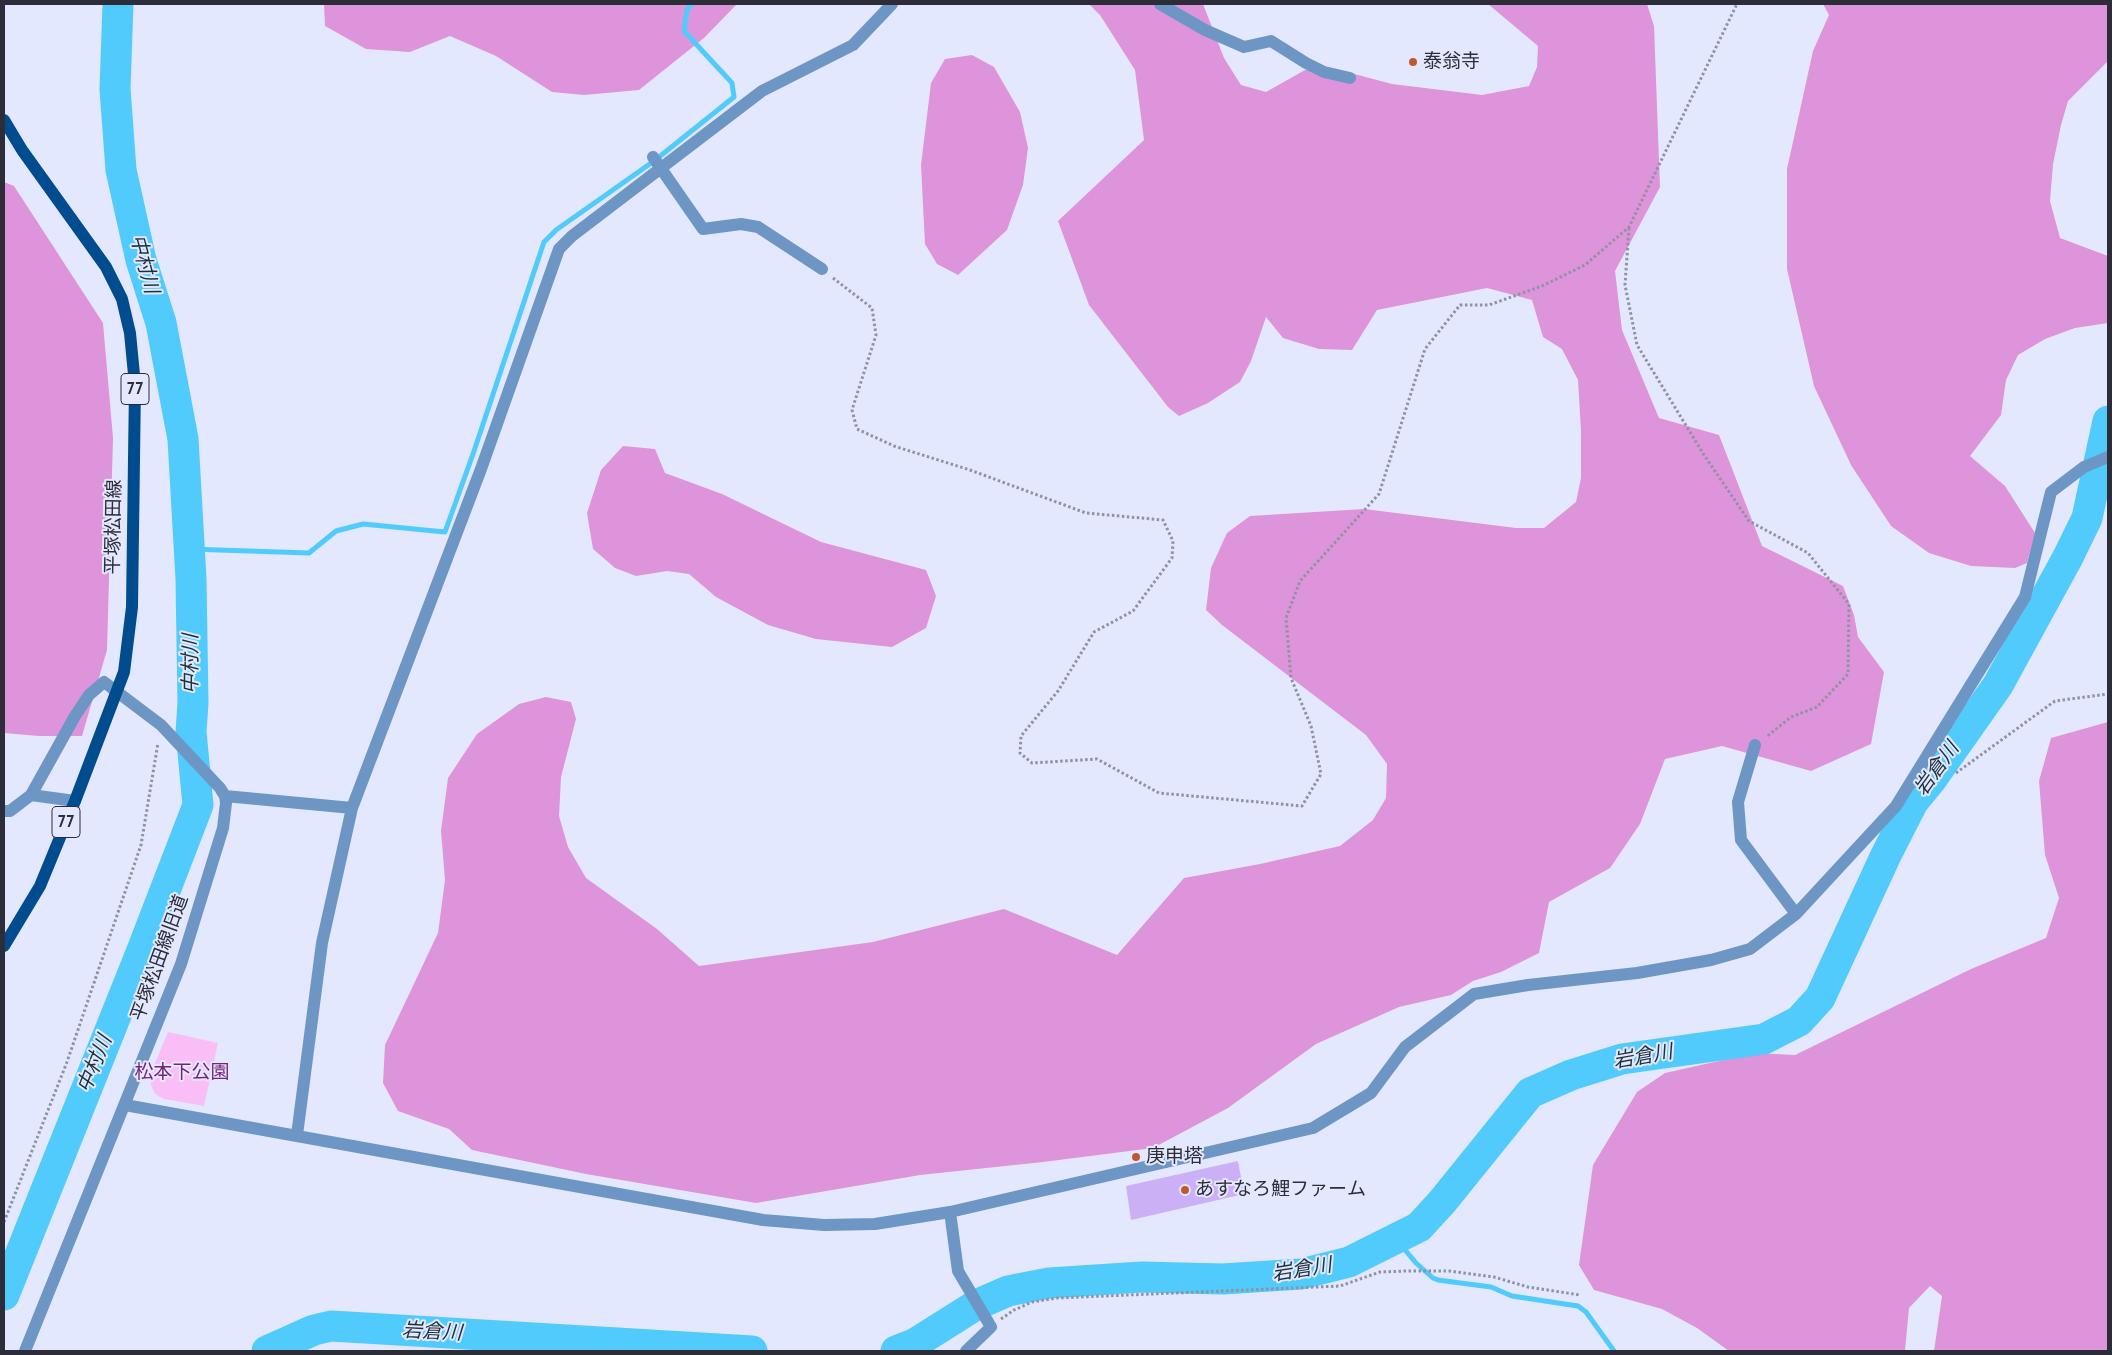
<!DOCTYPE html>
<meta charset="utf-8">
<style>
body{margin:0}
#map{position:relative;width:2112px;height:1355px;overflow:hidden;background:#e4e8fe;font-family:"PT Sans Narrow",sans-serif}
canvas{display:block}
.frame{position:absolute;inset:0;border:5px solid #2c2d38;pointer-events:none}
</style>
<div id="map">
<canvas width="2112" height="1355"></canvas>
<div class="frame"></div>
</div>
<script>
const g = document.querySelector('canvas').getContext('2d');
g.lineJoin = 'round';
function fillPath(path, color) {
  g.fillStyle = color;
  g.fill(path, 'evenodd');
}
function poly(rows) {
  const path = new Path2D();
  for (const r of rows) {
    path.moveTo(r[0], r[1]);
    for (let i = 2; i < r.length; i += 2) path.lineTo(r[i], r[i + 1]);
  }
  return path;
}
function strokePath(path, color, width, dash) {
  g.strokeStyle = color;
  g.lineWidth = width;
  g.lineCap = dash ? 'butt' : 'round';
  g.setLineDash(dash || []);
  g.stroke(path);
}
function write(font, color, halo, rows, align = 'center') {
  g.font = font + ' "PT Sans Narrow","Noto Sans JP",sans-serif';
  g.lineWidth = 4;
  g.setLineDash([]);
  g.textBaseline = 'middle';
  g.strokeStyle = halo;
  g.fillStyle = color;
  for (const [text, x, y, turn = 0] of rows) {
    g.save();
    g.translate(x, y);
    g.rotate((+turn || 0) * Math.PI / 180);
    g.textAlign = isNaN(turn) ? turn : align;
    if (halo) g.strokeText(text, 0, 0);
    g.fillText(text, 0, 0);
    g.restore();
  }
}
fillPath(poly([
 [168,1032,218,1043,204,1106,164,1099,155,1094,151,1085,150,1075]
]), '#f9bef6');
fillPath(poly([
 [324,4,737,4,704,38,639,90,584,95,552,92,496,56,450,36,410,52,366,49,325,26],
 [1089,4,1203,4,1224,58,1241,85,1266,92,1305,70,1328,67,1392,84,1482,95,1529,86,1537,67,1538,46,1488,4,1647,4,1654,26,1660,187,1615,271,1622,330,1659,418,1719,435,1762,546,1843,586,1854,615,1858,637,1884,672,1871,744,1811,771,1722,746,1665,759,1640,824,1610,868,1549,902,1539,953,1501,972,1473,981,1451,995,1399,1007,1316,1044,1228,1108,1153,1148,1043,1162,920,1175,756,1203,586,1174,472,1150,449,1129,398,1111,383,1083,385,1045,438,933,445,880,441,831,448,778,477,734,519,704,546,697,571,702,576,719,561,777,559,816,568,847,586,878,657,929,699,966,873,942,1004,909,1117,955,1184,878,1260,864,1340,846,1373,820,1386,798,1387,764,1366,735,1222,625,1206,610,1211,568,1227,533,1250,516,1364,509,1516,528,1544,528,1576,502,1581,478,1581,431,1578,380,1562,349,1543,337,1532,300,1487,288,1377,310,1352,350,1319,349,1283,338,1266,317,1251,361,1240,382,1208,403,1179,416,1168,407,1089,305,1058,221,1144,140,1135,70,1100,15],
 [1823,4,2108,4,2108,61,2068,101,2061,125,2053,164,2050,201,2060,238,2108,256,2108,323,2075,328,2045,339,2018,355,2006,380,2001,415,1970,456,2005,486,2035,533,2027,563,2015,568,1971,566,1929,553,1891,526,1851,465,1814,386,1787,269,1787,169,1813,51,1829,15],
 [972,55,994,67,1020,112,1028,148,1023,185,1007,230,958,275,937,264,925,244,921,165,931,83,945,59],
 [4,182,14,186,103,323,113,438,107,650,82,736,39,736,4,733],
 [623,446,655,449,665,473,722,494,821,542,926,570,936,596,926,628,892,647,816,639,768,625,716,597,689,574,667,571,636,576,615,568,593,549,587,513,601,470],
 [2108,722,2108,1351,1934,1351,1942,1296,1930,1286,1909,1308,1905,1351,1729,1351,1697,1328,1662,1309,1594,1290,1579,1265,1593,1165,1637,1092,1665,1073,1755,1053,1795,1055,1971,969,2046,938,2059,898,2045,855,2039,781,2051,738]
]), '#dd94db');
strokePath(poly([
 [189,549,309,553,336,531,363,524,445,532,473,454,544,242,556,230,654,161,734,97,732,83,684,31,687,10,691,4],
 [1396,1239,1416,1263,1433,1278,1438,1280,1491,1287,1512,1296,1578,1306,1586,1312,1614,1351]
]), '#50cbfb', 5);
strokePath(poly([
 [4,1295,141,953,198,805,191,732,193,703,191,579,183,439,161,323,141,260,121,170,115,89,118,4],
 [267,1351,314,1330,331,1326,752,1351],
 [896,1351,914,1344,976,1305,1008,1291,1049,1283,1142,1277,1223,1279,1301,1274,1349,1262,1419,1227,1442,1202,1530,1093,1571,1075,1622,1059,1764,1039,1799,1021,1820,998,1886,855,1913,802,1931,780,1998,685,2068,557,2087,518,2108,421]
]), '#50cbfb', 31);
fillPath(poly([
 [1238,1161,1244,1194,1131,1220,1126,1186]
]), '#ccb0f6');
strokePath(poly([
 [1629,228,1625,285,1637,345,1704,455,1749,521,1808,553,1849,604,1848,674,1817,707,1791,717,1766,737],
 [833,278,872,308,876,335,852,410,857,429,894,446,970,470,1086,513,1163,520,1173,541,1172,558,1133,611,1094,632,1058,691,1021,736,1020,753,1032,763,1097,759,1159,793,1302,806,1321,774,1311,726,1291,678,1286,618,1300,581,1379,494,1425,349,1460,305,1489,305,1542,286,1585,265,1629,227,1737,4],
 [1956,773,2055,701,2108,694],
 [4,1222,67,1062,141,845,158,743],
 [1001,1319,1014,1310,1032,1302,1057,1298,1340,1286,1380,1272,1406,1271,1449,1271,1494,1277,1528,1287,1580,1295]
]), '#8f92a3', 3, [2.5, 2.5]);
strokePath(poly([
 [1160,4,1205,30,1244,47,1271,41,1306,63,1324,72,1350,78],
 [653,157,703,229,741,224,758,227,822,269],
 [1755,745,1738,802,1741,840,1796,914],
 [225,796,352,808],
 [4,811,10,811,31,795,75,801],
 [125,1105,763,1220,824,1225,875,1224,950,1212,1313,1128,1371,1093,1405,1047,1474,994,1528,985,1637,973,1711,960,1750,949,1796,914,1896,806,2025,597,2051,492,2084,467,2108,457],
 [297,1135,322,943,352,808,481,469,559,249,572,236,762,91,853,45,892,4],
 [950,1212,958,1271,991,1327,966,1351],
 [25,1351,181,964,223,828,226,803,225,796,220,788,161,725,104,682,89,695,75,716,31,795]
]), '#6d96c5', 12);
strokePath(poly([
 [4,120,22,150,106,267,122,299,130,333,135,385,132,607,124,672,75,801,40,886,4,946]
]), '#004c8e', 12);
for (const [x, y, r, color] of [
 [1413,62,5,"#bf592c"],
 [1136,1157,5,"#bf592c"],
 [1185,1190,5,"#bf592c"]
]) {
  const dot = new Path2D();
  dot.arc(x, y, r, 0, 2 * Math.PI);
  g.fillStyle = color;
  g.fill(dot);
  strokePath(dot, '#e4e8fe', 2);
}
for (const [x, y, w] of [
 [135,389,28],
 [66,822,28]
]) {
  const box = new Path2D();
  box.roundRect(x - w / 2, y - 15.5, w, 31, 4);
  g.fillStyle = '#e4e8fe';
  g.fill(box);
  strokePath(box, '#2c2d38', 1);
}
write('bold 18px', '#2c2d38', null, [
 ["77",135,389],
 ["77",66,822]
]);
write('19px', '#2c2d38', '#e4e8fe', [
 ["泰翁寺",1423,62],
 ["庚申塔",1146,1157],
 ["あすなろ鯉ファーム",1195,1190]
], 'left');
write('19px', '#2c2d38', '#e4e8fe', [
 ["平塚松田線",114,527,-89],
 ["平塚松田線旧道",160,958,-70]
]);
write('19px', '#782379', '#e4e8fe', [
 ["松本下公園",182,1073]
]);
write('italic 20px', '#1c313a', '#e4e8fe', [
 ["中村川",144,264,75],
 ["中村川",191,664,-90],
 ["岩倉川",1937,769,-54],
 ["岩倉川",1643,1057,-10],
 ["中村川",95,1064,-68],
 ["岩倉川",1302,1270,-9],
 ["岩倉川",432,1332,3]
]);
</script>
